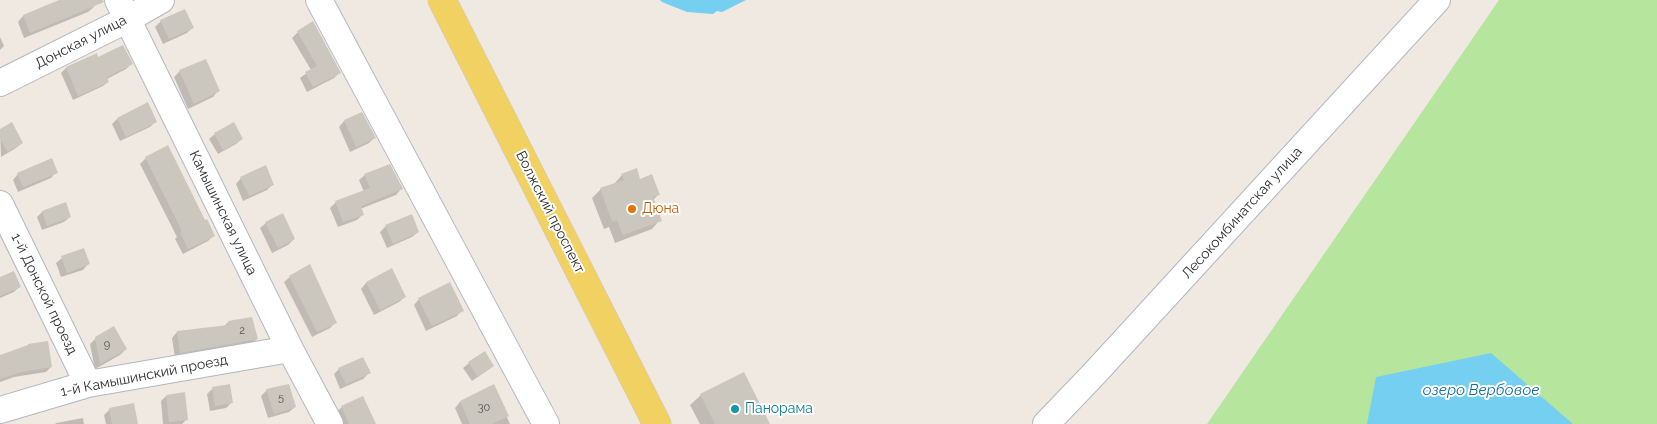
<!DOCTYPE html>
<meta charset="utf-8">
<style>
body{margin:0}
canvas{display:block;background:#efe9e1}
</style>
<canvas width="1657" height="424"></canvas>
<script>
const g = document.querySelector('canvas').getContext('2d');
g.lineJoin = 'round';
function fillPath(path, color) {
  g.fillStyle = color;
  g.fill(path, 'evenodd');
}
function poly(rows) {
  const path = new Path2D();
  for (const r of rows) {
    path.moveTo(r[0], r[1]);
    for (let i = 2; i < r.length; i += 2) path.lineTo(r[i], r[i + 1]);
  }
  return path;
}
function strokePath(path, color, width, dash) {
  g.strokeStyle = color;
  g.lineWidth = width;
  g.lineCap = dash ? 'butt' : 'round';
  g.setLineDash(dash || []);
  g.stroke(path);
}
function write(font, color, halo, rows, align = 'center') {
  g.font = font + ' Raleway,sans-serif';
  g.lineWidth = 4;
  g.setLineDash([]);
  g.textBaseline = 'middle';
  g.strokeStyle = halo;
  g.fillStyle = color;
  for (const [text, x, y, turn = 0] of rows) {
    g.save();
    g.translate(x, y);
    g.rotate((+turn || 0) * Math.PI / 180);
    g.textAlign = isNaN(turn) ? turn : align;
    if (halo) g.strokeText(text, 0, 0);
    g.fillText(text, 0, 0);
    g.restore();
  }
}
fillPath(poly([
 [1499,0,1657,0,1657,424,1207,424]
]), '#b6e59e');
fillPath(poly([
 [660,0,746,0,722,12,717,11,713,14,687,12,662,2],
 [1491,353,1573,424,1367,424,1376,377]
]), '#75cff0');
fillPath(poly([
 [62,0,91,0,94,7,88,12,24,38,18,22,23,16],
 [161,21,192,28,187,33,163,44,155,27],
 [313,23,339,73,334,78,307,92,300,78,311,70,292,38,298,32],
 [0,37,4,46,0,50],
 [96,55,98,59,131,64,126,69,107,79,108,82,103,86,73,100,61,73,66,68],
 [180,71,218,91,213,97,188,109,174,77],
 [362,114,374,138,369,143,350,152,339,127,344,121],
 [117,119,156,121,150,127,120,141,112,124],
 [0,130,22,143,16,148,1,157],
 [215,134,242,139,236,144,218,154,209,139],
 [168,147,204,222,213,236,208,241,183,254,175,239,177,237,140,164,146,158],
 [56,172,51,178,18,192,13,180,18,174],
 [365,175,401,189,396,195,360,209,363,214,357,220,338,227,330,208,336,202,364,192,359,180],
 [622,175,640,180,658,195,653,200,660,220,652,229,615,243,609,227,604,229,592,198,601,189,614,184],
 [241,178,273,184,267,190,243,201,236,184],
 [42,212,70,217,64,222,42,230,37,217],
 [266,223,294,239,288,245,272,253,260,228],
 [386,226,418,232,412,237,387,248,380,232],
 [62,258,88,264,83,270,61,277,56,263],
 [391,270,405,297,399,302,374,315,361,289,366,283],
 [290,277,336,322,330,328,312,337,284,282],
 [0,278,20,286,14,292,0,298],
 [419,299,462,310,457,316,426,331,414,305],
 [228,322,257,339,251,344,175,358,172,338,177,332,224,327],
 [96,338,126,349,120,355,95,369,90,344],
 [0,356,51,367,46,372,14,377,0,382],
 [469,363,493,366,472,381,463,368],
 [339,369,369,373,363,379,340,389,334,374],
 [493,386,510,424,462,424,455,408,460,402],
 [213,388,232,402,226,408,210,411,207,394],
 [267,390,295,407,289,412,268,418,261,396],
 [701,395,768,424,700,424,690,405],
 [166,396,187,419,182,424,163,424,161,401],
 [342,407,374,424,342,424,336,412],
 [110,409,135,424,106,424,104,415],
 [83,418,84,424,55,424,56,423]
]), '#0003');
fillPath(poly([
 [59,0,103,0,104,2,30,33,23,15],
 [185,9,194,28,169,39,160,20],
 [313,21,341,73,313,87,305,72,317,66,297,31],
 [123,45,133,64,107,77,109,82,78,96,66,67,97,53,98,57],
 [206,59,220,91,194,104,179,70],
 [148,102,157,122,126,137,117,118],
 [362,112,376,138,356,147,344,120],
 [12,122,23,143,7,152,0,138,0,129],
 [234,122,243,139,223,150,214,133],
 [168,145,205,220,207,219,215,236,188,249,180,232,182,231,145,157],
 [52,158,58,173,23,187,17,173],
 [390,164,403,189,361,206,364,215,343,222,335,201,370,188,364,174],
 [266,165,274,185,249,196,240,177],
 [637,168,640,179,652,174,660,195,653,197,662,221,623,235,617,220,612,222,600,188,624,180,621,174],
 [66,202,71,217,47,226,42,211],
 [283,213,295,239,278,248,265,222],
 [412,214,419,232,393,244,385,225],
 [84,248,90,264,67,273,61,256],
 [310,264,337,323,317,332,289,276],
 [392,268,406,297,380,310,366,282],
 [14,271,21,287,0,296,0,277],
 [450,282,464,311,432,326,418,298],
 [252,317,258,339,180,353,177,331,228,325,228,321],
 [114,326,127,349,100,364,95,337],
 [48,341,52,367,21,372,0,379,0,355,28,345,28,344],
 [485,351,494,366,478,377,468,362],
 [363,357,371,373,346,384,338,368],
 [744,372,770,424,715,424,700,394],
 [230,384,233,403,215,406,212,387],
 [289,384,296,407,274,414,266,389],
 [494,384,509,416,492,424,470,424,460,401],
 [185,392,188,420,169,422,166,395],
 [363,396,376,424,349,424,341,406],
 [134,403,138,424,112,424,109,408]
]), '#cbc7bf');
const minor = poly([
 [118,0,290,349,330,424],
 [319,0,546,424],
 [0,83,128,19,161,0],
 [0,204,88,384],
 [0,410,88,384,290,349],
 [1046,424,1093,375,1437,0]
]);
const major = poly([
 [442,0,657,424]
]);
strokePath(minor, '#b4b7c1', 28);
strokePath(major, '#c9c9c9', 29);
strokePath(minor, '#fff', 26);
strokePath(major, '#f2d163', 28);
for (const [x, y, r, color] of [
 [632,209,5,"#e8710a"],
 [735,409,5,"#0f9aa8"]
]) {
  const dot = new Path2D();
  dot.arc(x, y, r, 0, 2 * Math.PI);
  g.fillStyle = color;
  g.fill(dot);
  strokePath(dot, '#fff', 2);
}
write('11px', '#555452', null, [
 ["2",242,331],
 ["9",107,345],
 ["5",281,398],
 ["30",484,408]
]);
write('14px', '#2e2e2e', '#fff', [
 ["Донская улица",81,42,-27],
 ["Волжский проспект",550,212,63],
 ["Камышинская улица",223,213,64],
 ["Лесокомбинатская улица",1242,213,-48],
 ["1-й Донской проезд",44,294,64],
 ["1-й Камышинский проезд",144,376,-11]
]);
write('14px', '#c56008', '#fff', [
 ["Дюна",642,209]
], 'left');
write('14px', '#0d838f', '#fff', [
 ["Панорама",745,409]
], 'left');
write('italic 15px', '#0d6fa3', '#fff', [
 ["озеро Вербовое",1481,390]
]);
</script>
